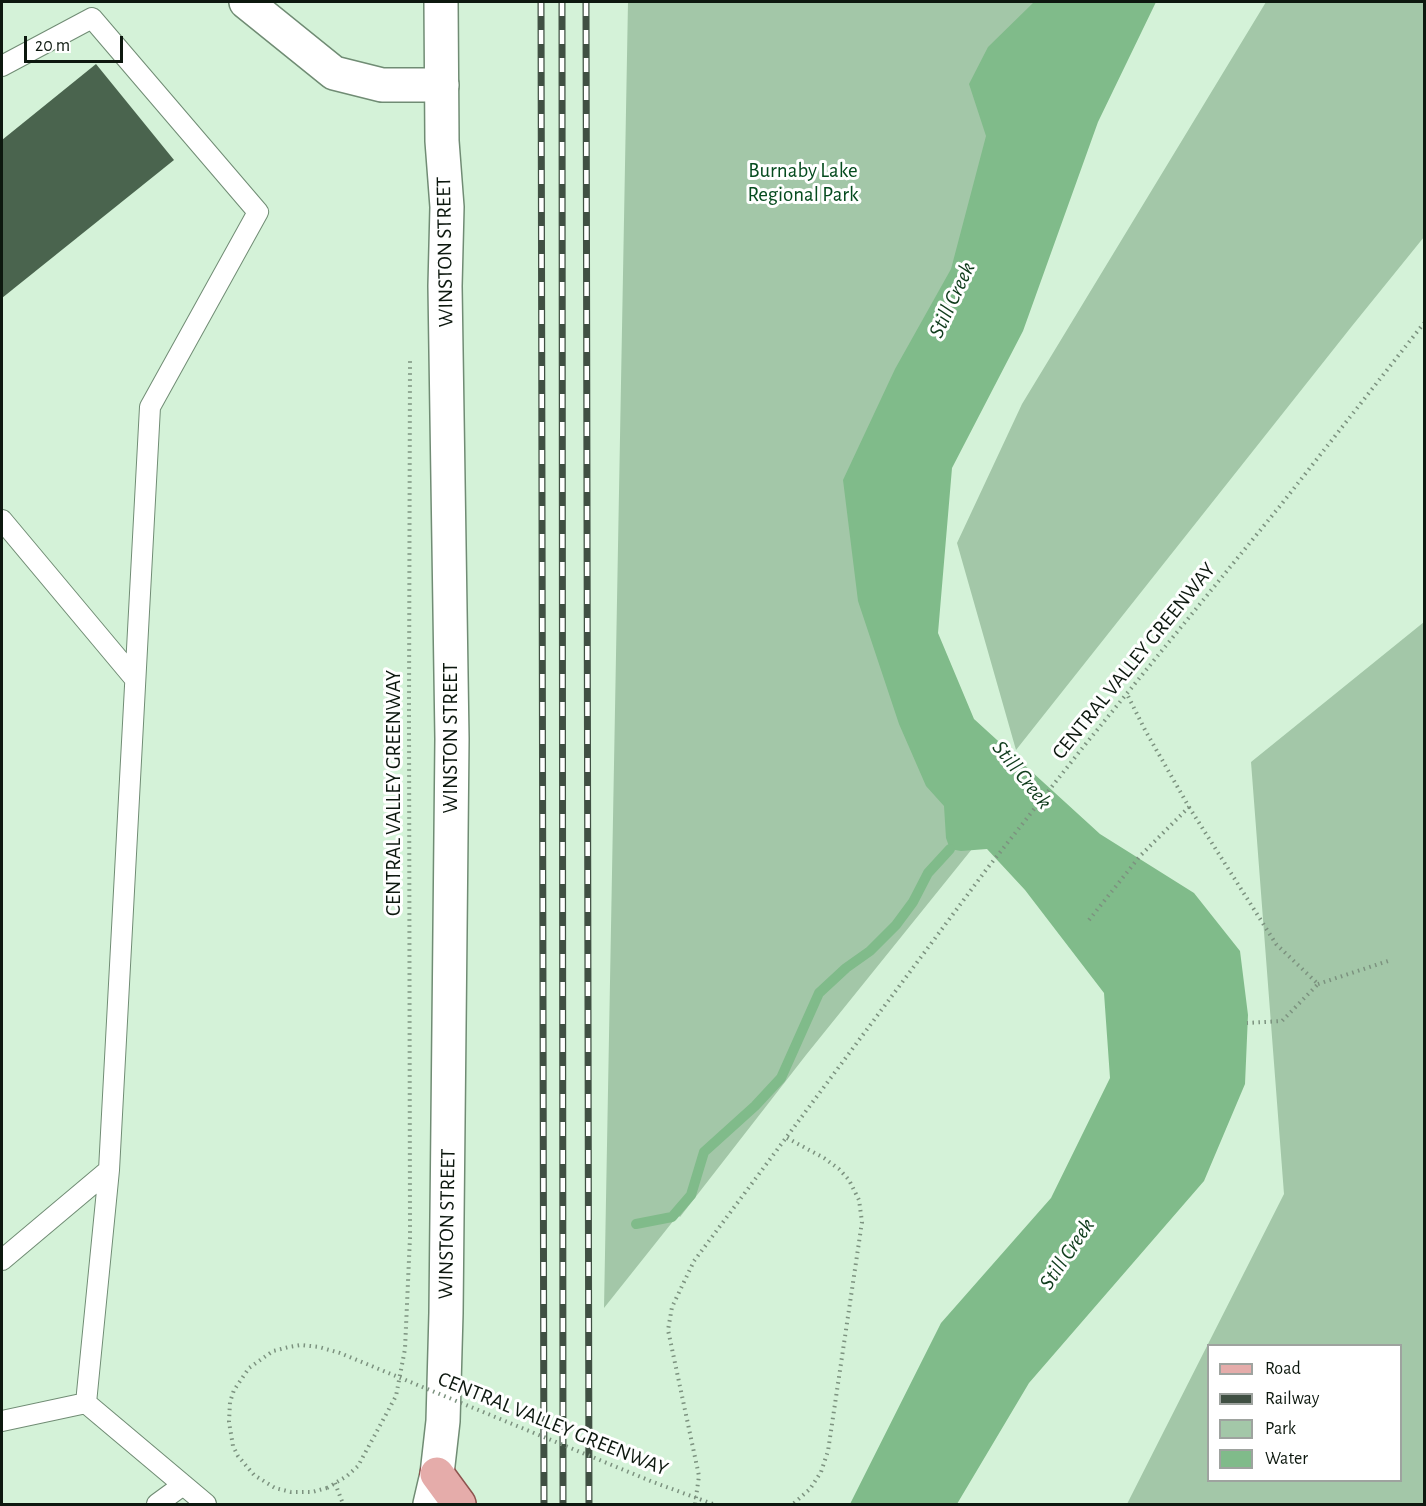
<!DOCTYPE html>
<style>
body{margin:0}
#map{position:relative;width:1426px;height:1506px;overflow:hidden;background:#d4f2d8;font-family:"Alegreya Sans",sans-serif}
canvas{display:block}
.frame{position:absolute;inset:0;border:3px solid #0d180f;pointer-events:none}
.legend{position:absolute;left:1207px;top:1344px;width:195px;height:138px;box-sizing:border-box;background:#fff;border:2px solid #9ea39f;margin:0;padding:8px 10px;list-style:none;font-size:18px;color:#0d180f}
.legend li{display:flex;align-items:center;gap:12px;height:30px}
.legend b{width:30px;border:2px solid #9ea39f}
.scale{position:absolute;left:24px;top:36px;width:99px;height:27px;box-sizing:border-box;border:3px solid #0d180f;border-top:0;padding-left:8px;font-size:18px;line-height:21px;white-space:nowrap;color:#0d180f;-webkit-text-stroke:4px #fff;paint-order:stroke}
</style>
<div id="map">
<canvas width="1426" height="1506"></canvas>
<div class="frame"></div>
<ul class="legend">
<li><b style="height:8px;background:#e5acaa"></b>Road</li>
<li><b style="height:8px;background:#405043"></b>Railway</li>
<li><b style="height:16px;background:#a3c7a8"></b>Park</li>
<li><b style="height:16px;background:#80bb8a"></b>Water</li>
</ul>
<div class="scale">20 m</div>
</div>
<script>
const g = document.querySelector('canvas').getContext('2d');
g.lineJoin = 'round';
function fillPath(path, color) {
  g.fillStyle = color;
  g.fill(path, 'evenodd');
}
function poly(rows) {
  const path = new Path2D();
  for (const r of rows) {
    path.moveTo(r[0], r[1]);
    for (let i = 2; i < r.length; i += 2) path.lineTo(r[i], r[i + 1]);
  }
  return path;
}
function strokePath(path, color, width, dash) {
  g.strokeStyle = color;
  g.lineWidth = width;
  g.lineCap = dash ? 'butt' : 'round';
  g.setLineDash(dash || []);
  g.stroke(path);
}
function write(font, color, halo, rows, align = 'center') {
  g.font = font + ' "Alegreya Sans",sans-serif';
  g.lineWidth = 6;
  g.setLineDash([]);
  g.textBaseline = 'middle';
  g.strokeStyle = halo;
  g.fillStyle = color;
  for (const [text, x, y, turn = 0] of rows) {
    g.save();
    g.translate(x, y);
    g.rotate((+turn || 0) * Math.PI / 180);
    g.textAlign = isNaN(turn) ? turn : align;
    if (halo) g.strokeText(text, 0, 0);
    g.fillText(text, 0, 0);
    g.restore();
  }
}
fillPath(poly([
 [628,2,1069,2,865,534,972,849,806,1055,680,1217,678,1215,604,1308],
 [1266,2,1424,2,1424,237,1352,326,1016,750,957,543,1022,404],
 [1424,622,1424,1504,1127,1504,1284,1194,1251,762],
 [1208,1346,1400,1346,1400,1480,1208,1480]
]), '#a3c7a8');
fillPath(poly([
 [1034,2,1156,2,1098,122,1023,331,952,468,938,633,974,719,1100,834,1194,893,1240,951,1248,1015,1245,1084,1204,1181,1029,1383,957,1504,850,1504,941,1323,1051,1198,1110,1078,1104,993,1025,890,987,849,961,851,950,849,946,838,944,806,926,786,899,724,858,601,843,480,895,369,951,269,986,136,969,84,988,47]
]), '#80bb8a');
strokePath(poly([
 [636,1224,672,1217,691,1195,704,1152,755,1106,781,1078,819,993,846,968,870,951,896,925,913,902,928,873,950,849]
]), '#80bb8a', 10);
fillPath(poly([
 [96,64,174,160,2,298,2,140]
]), '#4a644e');
const service = poly([
 [2,66,92,18,258,212,150,407,109,1170,86,1403],
 [2,520,135,679],
 [2,1260,109,1170],
 [2,1421,86,1403,206,1504],
 [157,1504,183,1485]
]);
const minor = poly([
 [246,2,334,73,382,85,442,85]
]);
const tertiary = poly([
 [430,1504,437,1474,443,1421,446,1313,452,739,445,286,447,207,442,141,441,2]
]);
const primary = poly([
 [437,1474,459,1504]
]);
strokePath(service, '#708c74', 22);
strokePath(minor, '#708c74', 36);
strokePath(tertiary, '#708c74', 36);
strokePath(primary, '#8e544f', 36);
strokePath(poly([
 [1189,807,1276,944,1318,984,1282,1021,1247,1023],
 [1089,920,1140,856,1189,807,1145,730,1127,694],
 [1318,984,1391,960],
 [787,1138,824,1158,839,1169,849,1180,859,1200,862,1222,828,1451,821,1472,810,1489,793,1504],
 [335,1483,343,1504],
 [327,1488,347,1476,358,1466,396,1396,405,1349,410,1237,409,711,410,360],
 [695,1504,699,1476,668,1330,672,1307,694,1261,986,870,1084,746,1280,506,1424,323]
]), '#7c927f', 4, [1.5, 4.5]);
strokePath(service, '#fff', 20);
strokePath(minor, '#fff', 33);
strokePath(tertiary, '#fff', 33);
strokePath(primary, '#e5acaa', 33);
const rail = poly([
 [541,2,544,1504],
 [562,2,563,1504],
 [586,2,589,1504]
]);
strokePath(rail, '#405043', 7);
strokePath(rail, '#fff', 4.5, [14]);
strokePath(poly([
 [327,1488,312,1492,291,1492,275,1488,254,1475,238,1456,233,1446,229,1422,230,1402,234,1390,249,1368,273,1351,289,1347,301,1345,319,1347,340,1353,653,1482,713,1504]
]), '#7c927f', 4, [1.5, 4.5]);
write('21px', '#054b1e', '#fff', [
 ["Burnaby Lake",803,171],
 ["Regional Park",803,195]
]);
write('21px', '#0d180f', '#fff', [
 ["WINSTON STREET",445,252,-91],
 ["CENTRAL VALLEY GREENWAY",1134,661,-51],
 ["WINSTON STREET",451,738,-90],
 ["CENTRAL VALLEY GREENWAY",394,793,-90],
 ["WINSTON STREET",447,1224,-89],
 ["CENTRAL VALLEY GREENWAY",553,1424,22]
]);
write('italic 22px', '#0f3b1b', '#fff', [
 ["Still Creek",952,300,-65],
 ["Still Creek",1022,775,51],
 ["Still Creek",1067,1254,-56]
]);
</script>
